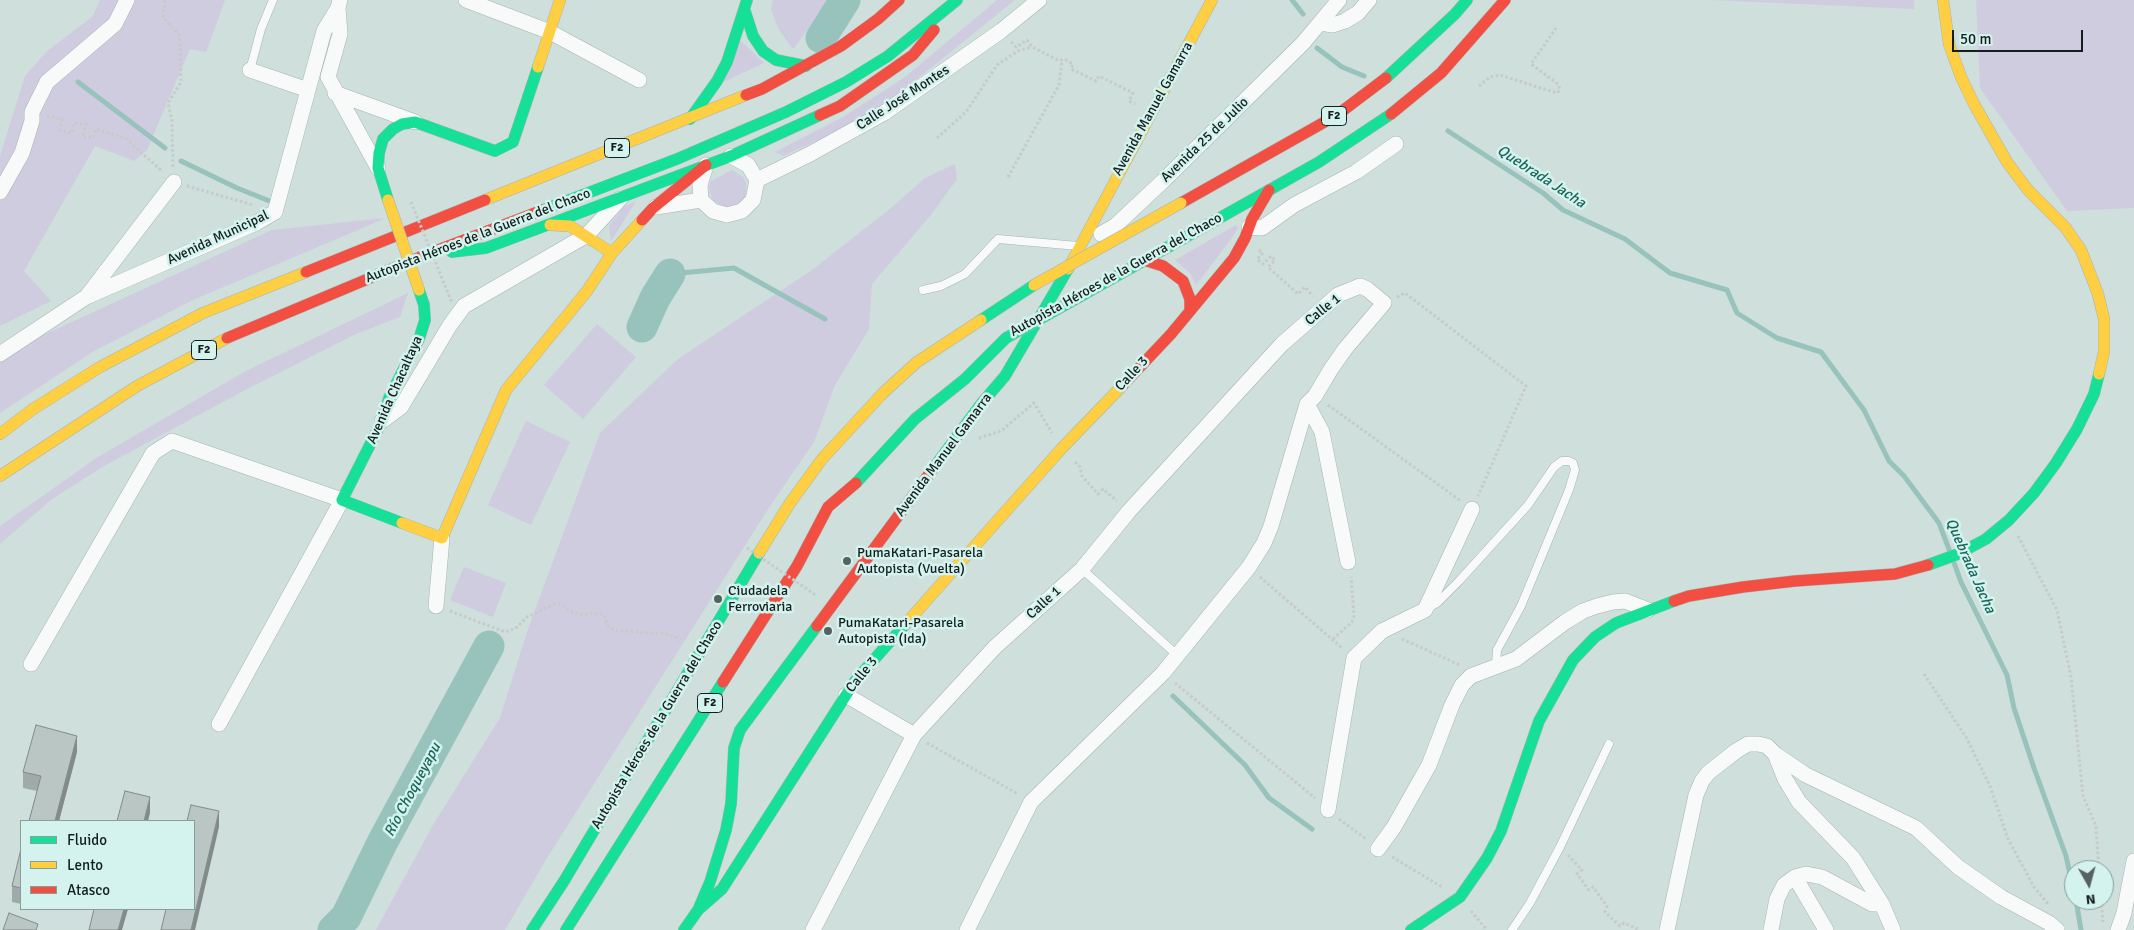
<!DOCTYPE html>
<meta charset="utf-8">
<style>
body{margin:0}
#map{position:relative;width:2134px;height:930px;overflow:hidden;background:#cedfdc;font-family:Signika,sans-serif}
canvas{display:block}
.legend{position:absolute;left:20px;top:820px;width:175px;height:90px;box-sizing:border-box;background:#d4f3ee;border:1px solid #879e9a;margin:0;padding:6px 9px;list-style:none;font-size:15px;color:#131e1d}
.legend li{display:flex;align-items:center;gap:10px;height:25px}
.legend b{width:25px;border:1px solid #879e9a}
.north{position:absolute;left:2064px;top:860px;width:50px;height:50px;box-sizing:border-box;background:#d4f3ee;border:1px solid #879e9a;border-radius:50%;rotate:173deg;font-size:14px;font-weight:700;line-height:20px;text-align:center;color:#131e1d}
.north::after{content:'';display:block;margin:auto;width:18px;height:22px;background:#546260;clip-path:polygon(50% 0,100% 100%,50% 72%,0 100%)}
.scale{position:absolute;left:1952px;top:30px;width:131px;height:22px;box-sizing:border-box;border:2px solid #131e1d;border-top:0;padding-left:6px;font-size:15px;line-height:18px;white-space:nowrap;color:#131e1d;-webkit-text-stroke:4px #d4f3ee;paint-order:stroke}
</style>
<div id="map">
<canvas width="2134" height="930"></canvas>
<ul class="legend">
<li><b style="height:6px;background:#16e098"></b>Fluido</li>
<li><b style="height:6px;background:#ffcf43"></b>Lento</li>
<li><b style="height:6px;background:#f24e42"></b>Atasco</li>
</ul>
<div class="north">N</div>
<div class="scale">50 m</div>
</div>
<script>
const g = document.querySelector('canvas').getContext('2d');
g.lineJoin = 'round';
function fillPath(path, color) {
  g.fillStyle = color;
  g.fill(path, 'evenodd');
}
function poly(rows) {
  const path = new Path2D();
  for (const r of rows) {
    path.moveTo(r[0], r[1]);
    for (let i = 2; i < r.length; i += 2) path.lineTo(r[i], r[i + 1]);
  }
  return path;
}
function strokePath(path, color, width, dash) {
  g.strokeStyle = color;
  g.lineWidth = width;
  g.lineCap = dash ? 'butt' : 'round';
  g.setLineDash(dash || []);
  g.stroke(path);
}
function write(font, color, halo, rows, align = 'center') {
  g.font = font + ' Signika,sans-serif';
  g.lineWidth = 5;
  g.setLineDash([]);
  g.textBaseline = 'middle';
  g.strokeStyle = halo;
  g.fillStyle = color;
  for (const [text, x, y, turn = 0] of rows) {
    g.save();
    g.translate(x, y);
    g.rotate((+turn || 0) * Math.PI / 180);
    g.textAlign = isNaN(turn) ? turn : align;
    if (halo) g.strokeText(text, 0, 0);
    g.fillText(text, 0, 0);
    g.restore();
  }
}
fillPath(poly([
 [100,0,225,0,206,52,190,49,147,150,134,161,95,146,24,271,51,301,0,326,0,156,25,76,46,52,92,17],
 [773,0,830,0,793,49,779,30,771,9],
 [997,0,1015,0,891,100,845,128,783,156,775,152,843,117,905,77],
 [1711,0,1914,0,1914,9],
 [1976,0,2134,0,2134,208,2067,211,1980,88],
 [740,40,764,63,721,83],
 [955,164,957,179,930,216,872,284,869,329,835,385,814,442,770,506,547,858,505,930,376,930,433,825,500,718,527,632,600,433,678,359,812,270,891,208,925,178],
 [732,170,743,177,746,183,746,194,744,199,734,206,722,206,712,199,709,187,711,181],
 [636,201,611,241,609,226,624,207],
 [386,218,193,300,94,351,0,413,0,355,272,230],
 [1236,225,1238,228,1231,239,1196,285,1190,273,1175,260],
 [408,293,400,317,356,334,249,388,104,466,52,499,0,544,0,526,98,457,244,372],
 [597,324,636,357,583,419,544,385],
 [526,421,570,442,531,525,488,505],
 [464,567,506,583,493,617,450,600]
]), '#cfccdf');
strokePath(poly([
 [1292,0,1303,14],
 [1317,48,1342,67,1364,76],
 [78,82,165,148],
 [1448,131,1543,193,1563,210,1625,239,1670,273,1727,290,1737,313,1777,338,1821,352,1864,410,1889,461,1904,476,1939,523,1950,552],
 [181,161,237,188,272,202],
 [670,274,734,268,825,319],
 [1953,560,1961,582,2007,675,2014,708,2034,768,2066,856,2074,892],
 [1173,696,1245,765,1269,798,1312,829],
 [2076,900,2081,930]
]), '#97c3bc', 5);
strokePath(poly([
 [821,38,845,0],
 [642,327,655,298,670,274],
 [333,930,346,917,383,841,489,646]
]), '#97c3bc', 31);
const lane = poly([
 [250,70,261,29,273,0],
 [923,290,941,286,965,274,998,239,1078,246],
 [1082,569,1177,655],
 [1428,608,1437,603,1459,581,1528,505,1554,467,1562,461,1569,461,1573,463,1575,470,1569,490,1521,606,1497,650,1496,665],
 [1512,930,1530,903,1560,847,1609,744]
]);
const street = poly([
 [466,0,550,32,639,80],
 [338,8,340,34,328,77,378,168],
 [1320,23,1333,25,1345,21,1358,13,1369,0],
 [250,70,308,90],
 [335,93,415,122],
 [706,165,700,185,701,200,713,211,727,215,742,211,753,200,757,180,748,165,731,156],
 [757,180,810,154,884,113,1001,31,1039,0],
 [0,192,22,153,32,121,32,112,47,82,115,24,127,0],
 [656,207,701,200],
 [1249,227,1262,228,1294,205,1356,172,1396,144],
 [1101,234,1115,226,1163,181,1303,43,1339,0],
 [87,296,174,182],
 [0,354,86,297,256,223,275,212,324,31,338,8,340,0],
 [1307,404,1322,432,1348,562],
 [382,421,401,407,450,325,464,306,587,235,620,199],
 [436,606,442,538],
 [31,664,153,453,172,441,342,500,219,724],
 [846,695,914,735],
 [1775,754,1806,775,1916,828,1958,867,2001,897,2049,923,2057,930],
 [1328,810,1354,658,1382,631,1425,610,1472,509],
 [1378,849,1394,827,1429,765,1452,705,1462,685,1471,676,1516,659,1565,622,1583,611,1597,606,1613,602,1625,601,1648,610],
 [1795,877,1826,930],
 [813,930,914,735,995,647,1082,569,1129,511,1282,344,1338,295,1360,286,1367,289,1384,303,1345,349,1331,369,1315,396,1307,404,1271,526,1264,543,1249,567,1163,673,1031,802,967,930],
 [1667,930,1696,795,1702,781,1708,773,1736,751,1748,744,1758,744,1767,746,1775,754,1785,779,1799,802,1853,858,1882,904,1893,930],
 [1771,930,1777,899,1784,885,1795,877,1806,874,1822,877,1872,904,1882,904],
 [2118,930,2124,913,2134,861]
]);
const fast = poly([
 [745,11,753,36,763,51,776,60,806,66],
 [1386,78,1455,14,1467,0],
 [690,119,717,81,727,62,747,0],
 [388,200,378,168,379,153,383,139,393,129,402,124,415,122,495,151,513,142,538,67],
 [543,210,677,159,786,112,846,82,888,56,957,0],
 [452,252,486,248,731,156,820,115],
 [1122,273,1319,162,1391,114],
 [981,320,1034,285],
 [935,466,981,404,1005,376,1068,269],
 [856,483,915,419,965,379,1006,338],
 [402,523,342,500,382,421,389,398,419,339,425,320,424,305,419,290],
 [1928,565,1958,554,1986,539,2009,520,2034,493,2056,463,2077,429,2094,394,2099,374],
 [698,910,710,882,726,830,731,804,734,748,740,730,817,626],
 [532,930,564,881,759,553],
 [566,930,723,682],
 [684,930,698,910,722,889,855,681,910,619],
 [1411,930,1460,897,1487,858,1501,831,1539,721,1573,660,1595,637,1616,623,1674,601]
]);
const slow = poly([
 [1943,0,1949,44,1961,77,1974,104,2007,162,2028,190,2065,227,2081,250,2098,294,2104,319,2104,352,2099,374],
 [538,67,560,0],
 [485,200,746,95],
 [550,225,570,226,612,253],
 [1068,269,1212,0],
 [0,434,33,409,100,367,203,313,306,272],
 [0,476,137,386,227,338],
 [402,523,442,538,506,390,587,291,612,253,642,220],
 [759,553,790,503,822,459,883,393,917,362,981,320],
 [910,619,1062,448,1122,386]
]);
const jam = poly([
 [746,95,762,89,841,46,878,19,899,0],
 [1391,114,1441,73,1505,0],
 [820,115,840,106,913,55,934,30],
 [1181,203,1337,115,1386,78],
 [642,220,653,208,706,165],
 [1144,260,1163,266,1183,281,1190,299,1190,309],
 [306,272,485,200],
 [227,338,425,255,543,210],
 [1122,386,1171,334,1234,258,1245,238,1252,219,1269,190],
 [1674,601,1689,596,1743,587,1795,581,1895,574,1928,565],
 [817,626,935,466],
 [723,682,797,566,828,507,856,483]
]);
strokePath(lane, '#a6b4b2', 9);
strokePath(street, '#a6b4b2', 16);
strokePath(fast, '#a6b4b2', 12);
strokePath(slow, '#a6b4b2', 12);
strokePath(jam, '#a6b4b2', 12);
strokePath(poly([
 [165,0,163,17,180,36,181,82,168,103,172,120,173,167],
 [1011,42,1016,47,1027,40,1032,47,1058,60,1066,60,1073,64,1071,69,1096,81,1099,76,1133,93,1129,101,1135,104],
 [1479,86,1490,77,1500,75,1557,93,1560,90,1558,84,1531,64,1556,28],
 [47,116,62,119,60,130,72,133,74,123,86,124,83,137,93,138,96,129,125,138,163,172],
 [937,138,966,112,997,65,1018,51,1032,47],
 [1008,177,1059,85,1062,61],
 [187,186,253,205],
 [1259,250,1263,253,1257,259,1263,264,1271,256,1275,260,1268,267,1298,294,1305,287,1313,296],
 [1397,297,1405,293,1526,386,1478,496],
 [1328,405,1461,501],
 [979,438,1001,431,1034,403,1052,433],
 [1075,462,1080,467,1082,476,1098,494,1103,489,1117,501],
 [2018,536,2057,610,2071,677,2083,796,2096,826,2099,870],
 [1260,577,1342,648],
 [450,611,505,632,516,628,527,617,554,604,562,605,569,611,583,615,594,613,604,615,608,626,614,630,665,634,678,638,680,641],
 [1333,639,1352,622,1354,616,1351,577],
 [1402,639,1460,665],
 [1924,674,1966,737,1990,786,2008,839,2034,887,2048,904],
 [1175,683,1315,798],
 [927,743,1018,794],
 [1339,819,1366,839],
 [1568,855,1582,870,1577,874,1589,890,1593,887,1607,906,1605,912,1620,926,1624,923,1640,930],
 [1392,857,1442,887],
 [2101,900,2103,922],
 [1471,911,1487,930]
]), '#c6cac9', 3, [2.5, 2.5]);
strokePath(lane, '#f8fafa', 8);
strokePath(street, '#f8fafa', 15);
strokePath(fast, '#16e098', 11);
strokePath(slow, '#ffcf43', 11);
strokePath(jam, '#f24e42', 11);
const fastBridge = poly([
 [1006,338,1122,273]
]);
const slowBridge = poly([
 [388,200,419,290],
 [1034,285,1181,203]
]);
strokePath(fastBridge, '#a6b4b2', 12, []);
strokePath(slowBridge, '#a6b4b2', 12, []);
strokePath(poly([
 [411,202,452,303],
 [747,548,817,596]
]), '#c6cac9', 3, [2.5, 2.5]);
strokePath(fastBridge, '#16e098', 11);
strokePath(slowBridge, '#ffcf43', 11);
fillPath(poly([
 [77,752,59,821,29,821,37,791,23,788,23,772],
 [21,849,21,904,12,902,12,886]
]), '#9faaa9');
fillPath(poly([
 [77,736,77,752,59,821,55,821],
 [150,797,150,813,148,821,144,821],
 [219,811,219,827,195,930,191,930],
 [124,909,128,909,122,930,118,930]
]), '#828b89');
const building = poly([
 [36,725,77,736,55,821,29,821,41,776,23,772,36,725],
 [125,791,150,797,144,821,117,821,125,791],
 [191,805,219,811,191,930,161,930,166,909,194,909,194,821,187,821,191,805],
 [21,849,21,888,12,886,21,849],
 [94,909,124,909,118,930,89,930,94,909],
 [9,913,38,924,36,930,3,930,9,913]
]);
fillPath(building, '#b9c6c4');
strokePath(building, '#828b89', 1);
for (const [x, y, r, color] of [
 [847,561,5,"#546260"],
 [718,599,5,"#546260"],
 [828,631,5,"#546260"]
]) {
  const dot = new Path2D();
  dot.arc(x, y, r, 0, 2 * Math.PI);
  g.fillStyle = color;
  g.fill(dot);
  strokePath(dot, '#d4f3ee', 2);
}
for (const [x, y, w] of [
 [1334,116,25],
 [617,148,25],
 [204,350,25],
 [710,703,25]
]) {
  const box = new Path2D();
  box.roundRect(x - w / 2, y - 9.5, w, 19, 4);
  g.fillStyle = '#d4f3ee';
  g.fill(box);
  strokePath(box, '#131e1d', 1);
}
write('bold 12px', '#131e1d', null, [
 ["F2",1334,116],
 ["F2",617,148],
 ["F2",204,350],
 ["F2",710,703]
]);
write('14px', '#131e1d', '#d4f3ee', [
 ["Calle José Montes",903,98,-33],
 ["Avenida Manuel Gamarra",1153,109,-61],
 ["Avenida 25 de Julio",1205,140,-44],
 ["Autopista Héroes de la Guerra del Chaco",478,236,-21],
 ["Avenida Municipal",218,238,-25],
 ["Autopista Héroes de la Guerra del Chaco",1116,275,-29],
 ["Calle 1",1323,310,-39],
 ["Calle 3",1132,374,-47],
 ["Avenida Chacaltaya",395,390,-66],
 ["Avenida Manuel Gamarra",944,455,-53],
 ["Calle 1",1044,603,-42],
 ["Calle 3",862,675,-51],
 ["Autopista Héroes de la Guerra del Chaco",657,725,-59]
]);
write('14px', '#131e1d', '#d4f3ee', [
 ["PumaKatari-Pasarela",857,553],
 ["Autopista (Vuelta)",857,569],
 ["Ciudadela",728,591],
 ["Ferroviaria",728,607],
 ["PumaKatari-Pasarela",838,623],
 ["Autopista (Ida)",838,639]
], 'left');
write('italic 15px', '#1b645c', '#d4f3ee', [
 ["Quebrada Jacha",1541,177,33],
 ["Quebrada Jacha",1970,566,66],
 ["Río Choqueyapu",413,790,-62]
]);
</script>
